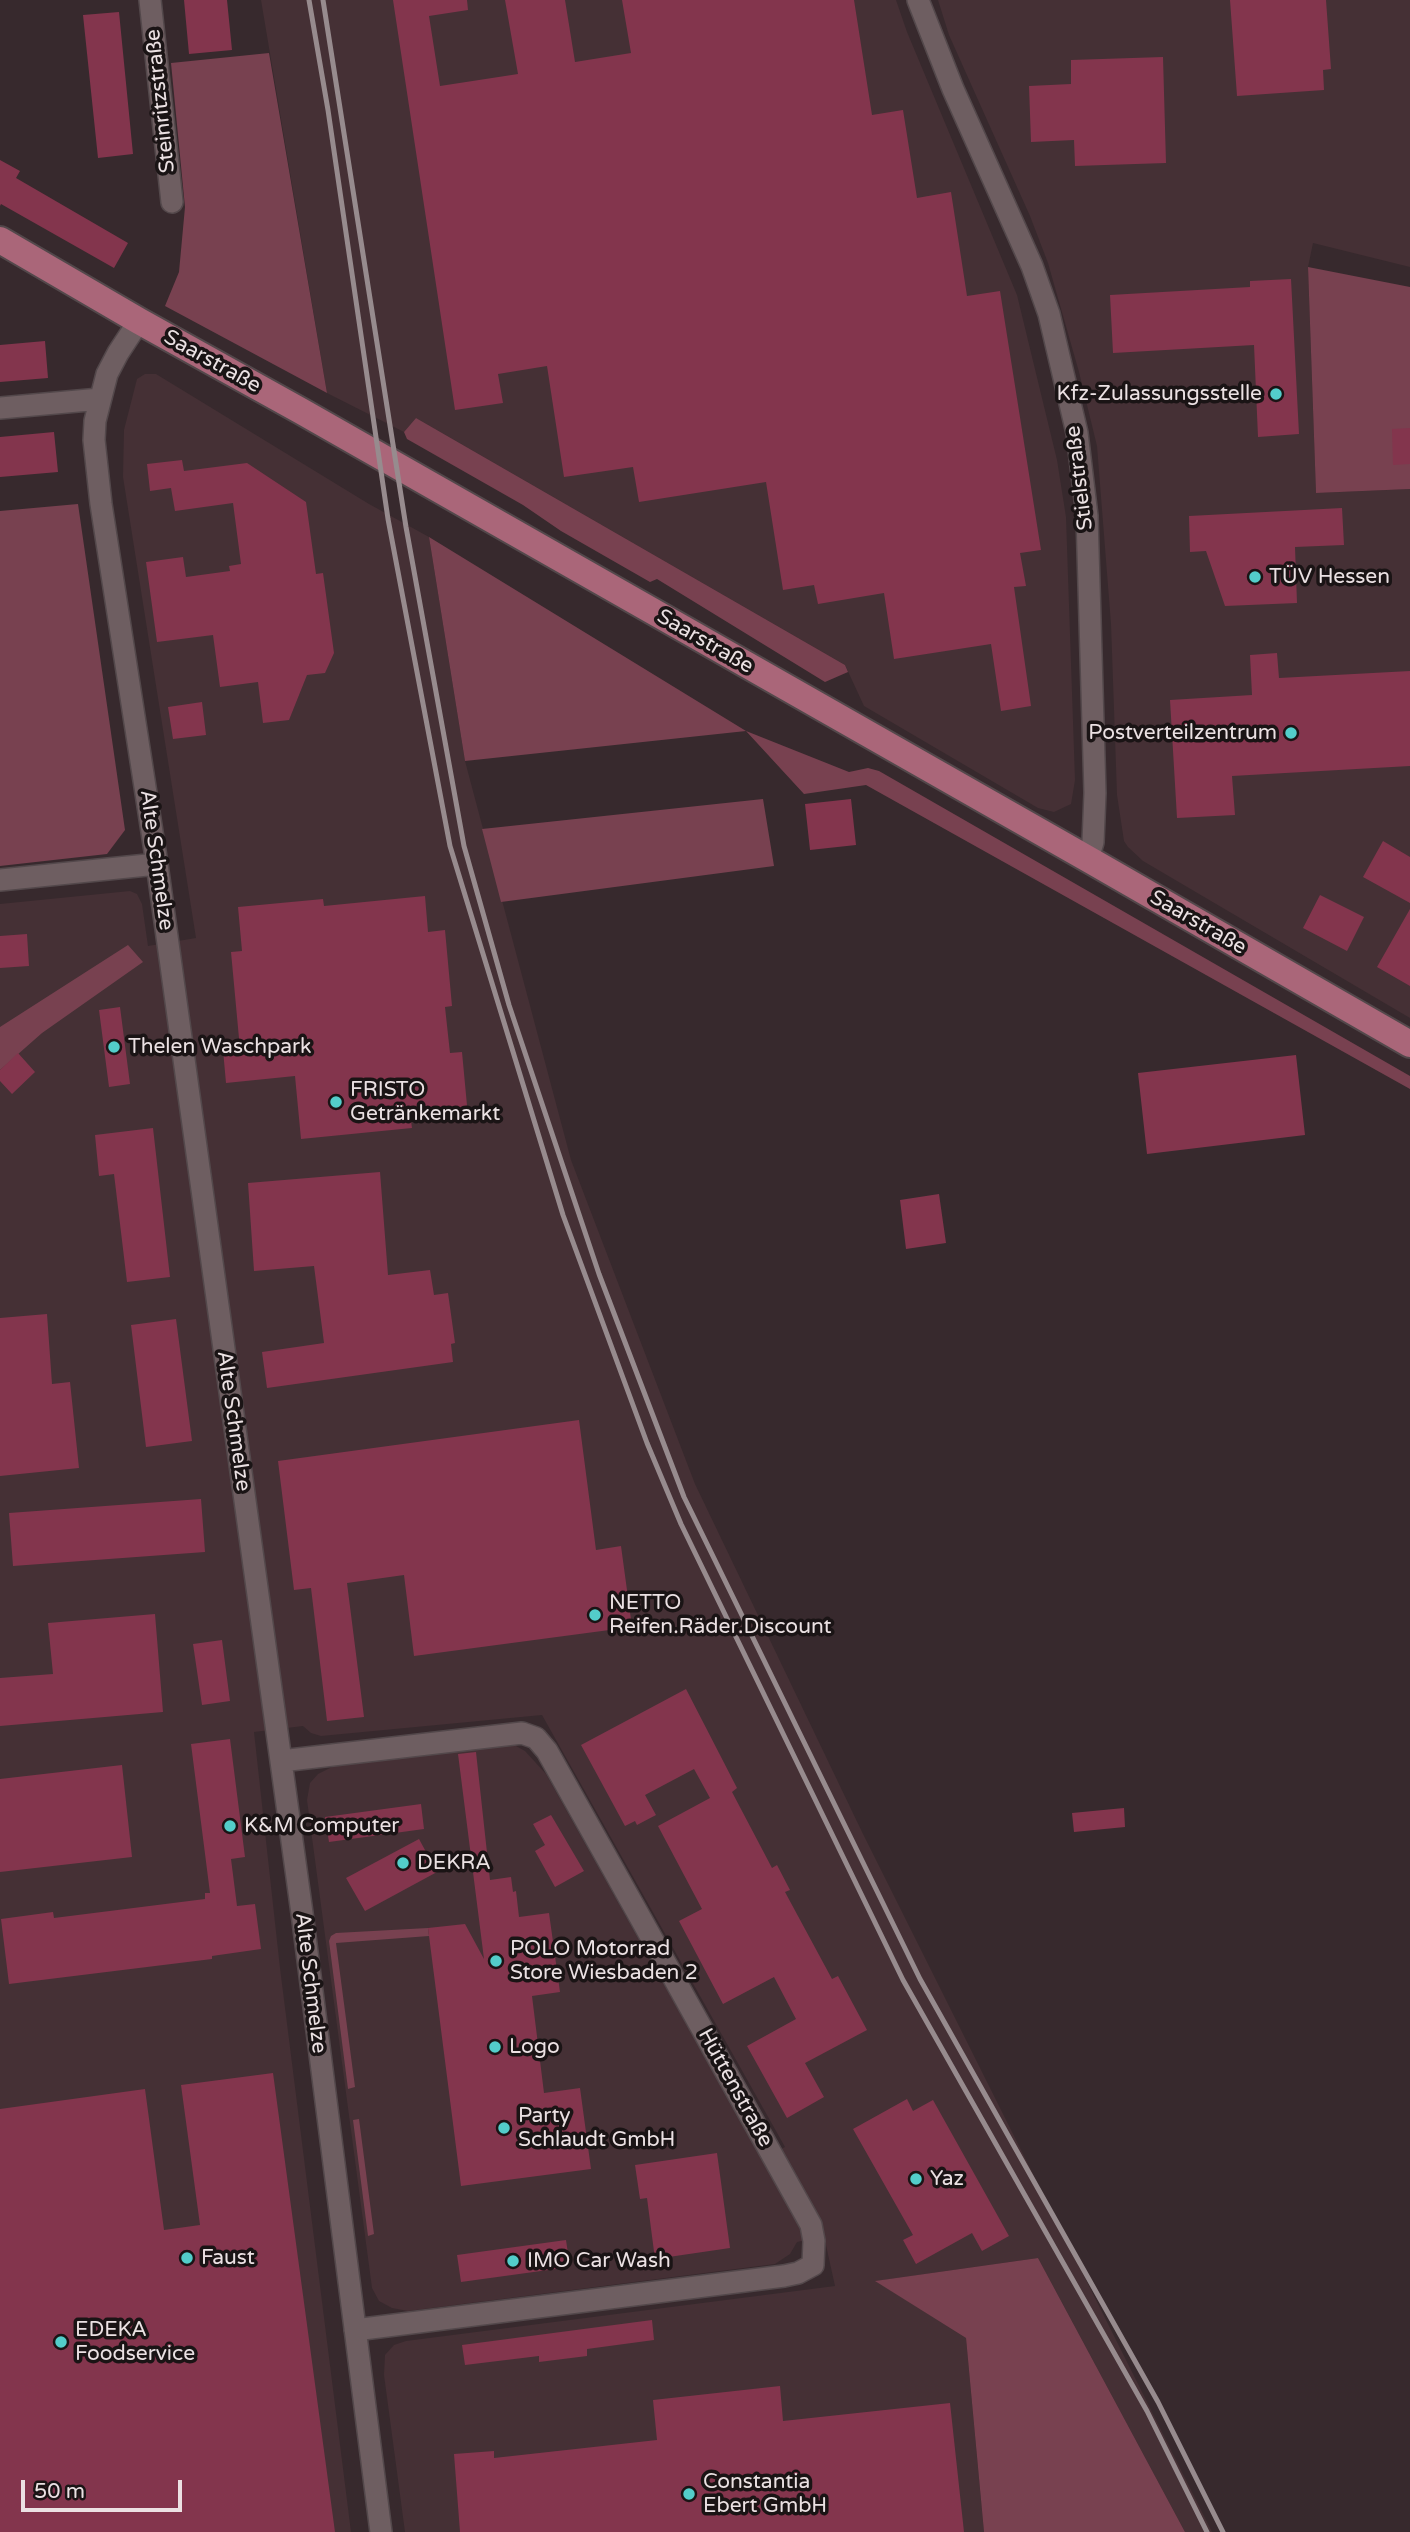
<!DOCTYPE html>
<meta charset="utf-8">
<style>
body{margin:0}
#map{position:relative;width:1410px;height:2532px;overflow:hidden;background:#37292d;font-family:"Varela Round",sans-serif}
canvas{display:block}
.scale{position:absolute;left:21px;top:2480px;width:161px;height:32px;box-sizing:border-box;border:4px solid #ebe1e3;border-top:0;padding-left:9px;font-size:21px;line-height:24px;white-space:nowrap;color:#ebe1e3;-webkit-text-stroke:5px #1a1415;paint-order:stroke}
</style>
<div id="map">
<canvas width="1410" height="2532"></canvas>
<div class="scale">50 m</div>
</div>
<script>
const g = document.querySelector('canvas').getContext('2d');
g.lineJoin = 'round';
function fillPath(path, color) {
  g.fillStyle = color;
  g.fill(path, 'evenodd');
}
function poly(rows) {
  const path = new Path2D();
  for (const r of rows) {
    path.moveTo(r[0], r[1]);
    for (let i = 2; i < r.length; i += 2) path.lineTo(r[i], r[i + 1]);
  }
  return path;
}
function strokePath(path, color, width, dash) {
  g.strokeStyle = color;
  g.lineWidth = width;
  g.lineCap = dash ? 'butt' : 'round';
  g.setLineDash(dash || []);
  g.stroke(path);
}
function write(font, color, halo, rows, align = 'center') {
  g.font = font + ' "Varela Round",sans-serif';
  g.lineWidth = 7;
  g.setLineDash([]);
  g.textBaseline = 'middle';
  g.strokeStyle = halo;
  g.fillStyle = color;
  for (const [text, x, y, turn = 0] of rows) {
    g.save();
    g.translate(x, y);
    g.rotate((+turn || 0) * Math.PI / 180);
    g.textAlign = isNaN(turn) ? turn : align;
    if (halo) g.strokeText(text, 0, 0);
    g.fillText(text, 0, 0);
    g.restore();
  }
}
fillPath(poly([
 [261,0,896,0,907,32,1017,295,1057,460,1066,517,1075,780,1071,804,1054,812,1038,808,864,706,845,665,416,418,404,432,327,393],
 [938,0,1410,0,1410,267,1313,243,1308,267,1316,493,1410,489,1410,1018,1143,861,1128,847,1124,841,1117,795,1111,624,1097,446,1079,372,1048,263,1030,216,949,35],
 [145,374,156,374,369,504,429,537,465,761,571,1160,695,1484,863,1834,1212,2532,1185,2532,1038,2258,876,2281,966,2338,984,2532,405,2532,384,2375,385,2355,394,2345,406,2341,835,2286,824,2236,797,2242,790,2254,775,2264,408,2311,392,2308,379,2301,372,2288,307,1800,310,1783,318,1774,334,1766,503,1745,516,1746,525,1751,546,1774,762,2159,785,2147,542,1715,321,1736,311,1733,303,1726,254,1732,280,1968,351,2532,0,2532,0,904,130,891,137,894,142,904,148,946,196,938,123,477,124,430,137,379]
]), '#453035');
fillPath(poly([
 [269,53,327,393,165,306,179,272,185,207,171,63],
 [1308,267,1410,287,1410,489,1316,493],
 [416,418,845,665,848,672,825,682,657,579,650,582,561,531,523,505,407,439,404,432],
 [78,504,125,830,107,854,0,866,0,511],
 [429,537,746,731,849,772,868,768,879,771,1410,1076,1410,1089,866,785,804,794,746,731,465,761],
 [763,799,774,866,501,902,482,829],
 [128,945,143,962,42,1033,0,1070,0,1027],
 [428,1928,429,1936,336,1943,355,2087,348,2089,329,1941,331,1936,336,1933],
 [359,2119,374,2234,368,2236,353,2120],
 [1038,2258,1185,2532,984,2532,966,2338,875,2281]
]), '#784150');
fillPath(poly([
 [184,0,227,0,232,50,189,54],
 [393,0,467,0,468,10,429,16,440,86,518,74,505,0,565,0,575,62,631,53,622,0,854,0,872,115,903,110,917,198,951,192,967,296,1000,291,1041,550,1020,553,1026,586,1014,587,1031,706,1001,711,991,644,894,659,884,593,818,604,814,585,783,590,766,482,639,502,633,467,564,477,547,366,498,374,503,403,455,410],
 [1230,0,1326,0,1331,69,1323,70,1324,90,1237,96],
 [119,12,133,154,98,158,83,15],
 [1163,57,1166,163,1075,166,1074,140,1031,142,1029,86,1071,84,1071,60],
 [0,160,20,171,16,178,128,243,114,268,1,204,0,206],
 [1291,279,1299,434,1258,437,1254,345,1113,353,1110,295,1250,287,1250,281],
 [45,341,48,378,0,382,0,345],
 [1410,428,1410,464,1393,465,1392,429],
 [54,432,58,472,0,477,0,437],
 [182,460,184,471,247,463,306,502,316,574,323,573,334,653,325,673,307,675,289,720,263,723,258,682,220,687,213,635,157,642,146,562,183,557,186,577,230,571,229,566,241,564,233,503,175,511,171,488,150,491,147,464],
 [1342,508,1344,545,1295,547,1297,603,1225,606,1206,551,1190,552,1189,516],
 [1277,653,1279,678,1410,671,1410,766,1232,776,1235,815,1177,818,1170,700,1252,695,1250,655],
 [202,702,206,735,173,739,168,707],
 [851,799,856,845,810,850,805,804],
 [1383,841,1410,857,1410,903,1363,877],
 [1320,895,1364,917,1347,951,1303,928],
 [425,896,428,932,445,930,452,1006,445,1007,450,1053,462,1052,468,1116,411,1121,412,1128,301,1139,295,1076,226,1083,223,1050,240,1049,231,952,242,951,238,907,323,899,324,906],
 [1410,909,1410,986,1377,967],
 [27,934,29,966,0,968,0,936],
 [120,1007,130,1084,109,1087,99,1010],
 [18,1053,35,1072,12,1094,0,1081,0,1070],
 [1296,1055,1305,1135,1147,1154,1138,1073],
 [153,1128,170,1277,127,1282,114,1174,99,1176,95,1135],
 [380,1172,388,1275,430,1270,434,1295,448,1293,455,1343,451,1344,453,1362,267,1388,262,1352,324,1343,314,1266,254,1271,248,1183],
 [939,1194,946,1243,906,1249,900,1200],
 [47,1314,52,1384,70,1382,79,1468,0,1476,0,1318],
 [176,1319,192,1441,146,1447,131,1325],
 [579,1420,596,1550,621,1546,632,1627,414,1656,404,1575,347,1583,364,1717,327,1721,311,1588,294,1590,278,1461],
 [201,1499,205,1552,13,1566,9,1513],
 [155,1614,163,1712,0,1726,0,1678,53,1674,48,1623],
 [222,1640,230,1701,202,1705,193,1644],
 [686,1689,737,1788,732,1792,772,1868,777,1865,790,1890,785,1892,832,1979,838,1976,867,2030,805,2063,824,2097,787,2118,747,2046,796,2019,774,1977,723,2004,679,1921,702,1909,658,1826,710,1798,694,1769,645,1795,656,1815,637,1825,635,1821,625,1826,581,1745],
 [230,1739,245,1857,231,1859,237,1906,255,1904,261,1949,212,1956,212,1959,9,1984,1,1919,53,1912,54,1918,205,1899,205,1893,210,1893,191,1744],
 [476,1752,490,1880,511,1877,513,1892,516,1891,519,1917,549,1913,560,1992,532,1996,544,2093,580,2088,591,2169,461,2186,428,1928,465,1924,484,1959,458,1754],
 [122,1765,132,1857,0,1872,0,1779],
 [421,1804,424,1829,329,1842,325,1817],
 [1124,1808,1125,1827,1074,1832,1072,1813],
 [551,1815,584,1871,555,1887,535,1851,545,1845,533,1824],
 [419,1839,437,1872,365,1911,346,1878],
 [273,2073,335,2532,0,2532,0,2109,145,2089,164,2230,200,2225,181,2085],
 [907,2099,913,2111,933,2100,1009,2236,982,2251,972,2233,916,2264,903,2240,913,2235,853,2129],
 [717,2153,730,2248,655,2259,647,2198,640,2199,635,2165],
 [566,2240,570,2267,461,2282,457,2255],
 [652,2320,654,2340,587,2349,587,2356,539,2362,539,2356,465,2365,462,2345],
 [780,2386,783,2421,950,2403,964,2532,460,2532,454,2454,494,2451,494,2458,657,2440,653,2400]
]), '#83354d');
const minor = poly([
 [150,0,172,202],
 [918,0,953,89,1032,266,1049,314,1077,433,1087,516,1095,793,1093,842,1088,859],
 [139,321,118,353,107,374,95,421,94,440,101,504,157,864,302,1913,381,2532],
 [0,408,100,399],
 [0,880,157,864],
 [281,1761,522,1733,536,1738,547,1751,641,1919,811,2225,814,2241,813,2265,798,2273,784,2276,355,2330]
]);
const major = poly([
 [0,240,139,321,301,411,1088,859,1410,1044]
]);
strokePath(minor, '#53484b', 24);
strokePath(major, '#53484b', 30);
strokePath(minor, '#6e5e61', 21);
strokePath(major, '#aa6679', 26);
strokePath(poly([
 [309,0,328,110,388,519,450,846,563,1215,647,1443,681,1524,903,1980,1147,2411,1207,2532],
 [323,0,406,527,464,846,509,1005,599,1274,684,1497,920,1979,1158,2402,1223,2532]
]), '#978b8e', 5);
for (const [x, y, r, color] of [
 [1276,394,7,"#53cdca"],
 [1255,577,7,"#53cdca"],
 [1291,733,7,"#53cdca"],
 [114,1047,7,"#53cdca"],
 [336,1102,7,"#53cdca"],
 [595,1615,7,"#53cdca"],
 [230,1826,7,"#53cdca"],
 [403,1863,7,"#53cdca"],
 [496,1961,7,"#53cdca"],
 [495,2047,7,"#53cdca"],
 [504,2128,7,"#53cdca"],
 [916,2179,7,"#53cdca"],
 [187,2258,7,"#53cdca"],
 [513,2261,7,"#53cdca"],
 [61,2342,7,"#53cdca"],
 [689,2494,7,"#53cdca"]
]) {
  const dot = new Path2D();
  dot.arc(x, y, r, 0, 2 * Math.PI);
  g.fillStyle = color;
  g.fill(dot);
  strokePath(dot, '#1a1415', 2.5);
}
write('21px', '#ebe1e3', '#1a1415', [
 ["Steinritzstraße",161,101,-96],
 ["Saarstraße",212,362,29],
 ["Stielstraße",1080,478,-97],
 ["Saarstraße",705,642,30],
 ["Alte Schmelze",156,860,82],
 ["Saarstraße",1198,923,30],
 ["Alte Schmelze",233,1421,82],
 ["Alte Schmelze",310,1983,83],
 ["Hüttenstraße",735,2088,61]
]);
write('21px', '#ebe1e3', '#1a1415', [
 ["Kfz-Zulassungsstelle",1262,394,"right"],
 ["TÜV Hessen",1269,577],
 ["Postverteilzentrum",1277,733,"right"],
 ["Thelen Waschpark",128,1047],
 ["FRISTO",350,1090],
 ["Getränkemarkt",350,1114],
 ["NETTO",609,1603],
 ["Reifen.Räder.Discount",609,1627],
 ["K&M Computer",244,1826],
 ["DEKRA",417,1863],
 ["POLO Motorrad",510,1949],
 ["Store Wiesbaden 2",510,1973],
 ["Logo",509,2047],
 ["Party",518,2116],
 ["Schlaudt GmbH",518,2140],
 ["Yaz",930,2179],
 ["Faust",201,2258],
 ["IMO Car Wash",527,2261],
 ["EDEKA",75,2330],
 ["Foodservice",75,2354],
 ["Constantia",703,2482],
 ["Ebert GmbH",703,2506]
], 'left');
</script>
